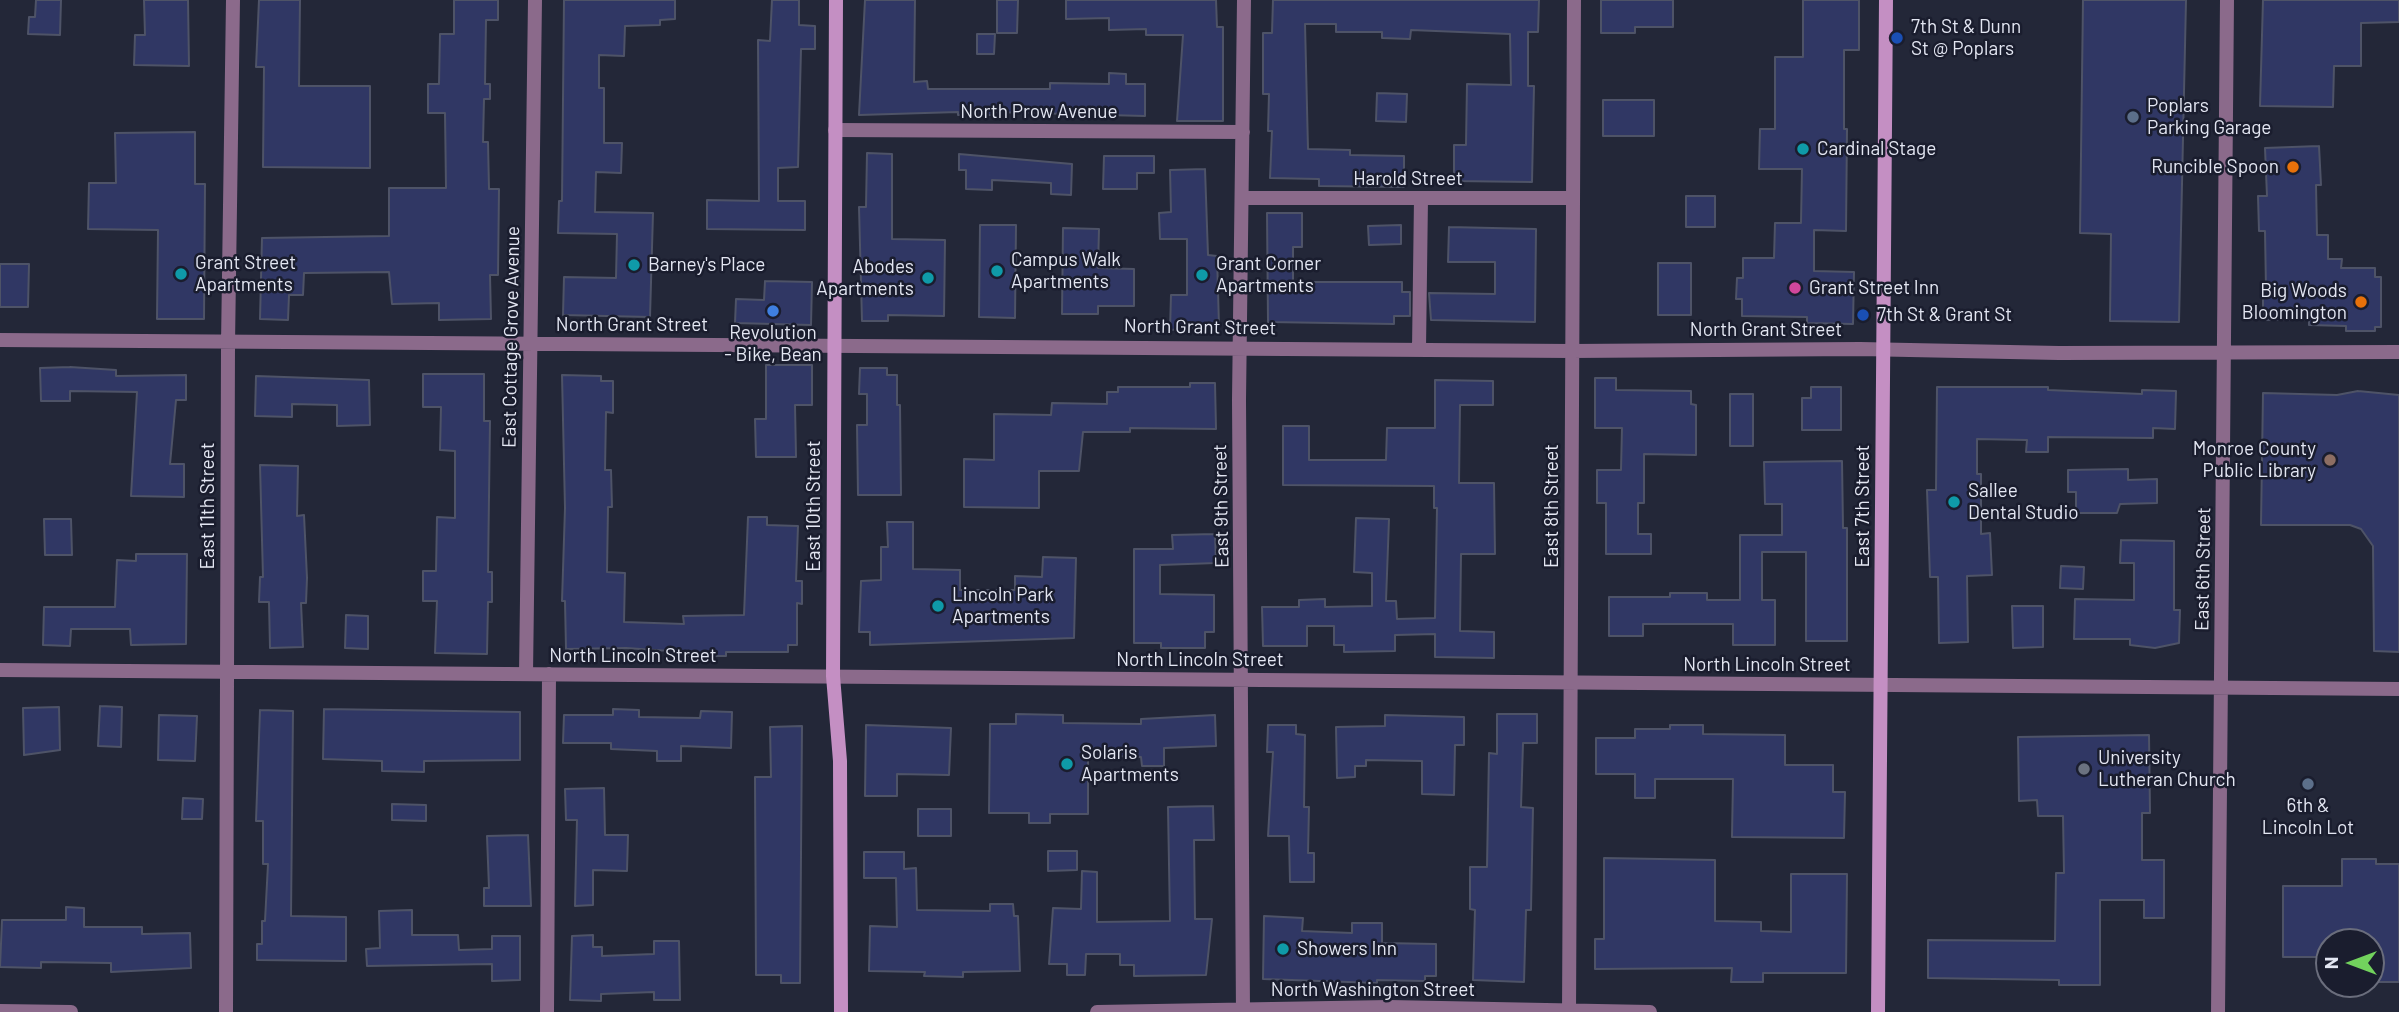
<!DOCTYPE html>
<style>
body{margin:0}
#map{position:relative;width:2399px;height:1012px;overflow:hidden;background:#232738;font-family:Barlow,sans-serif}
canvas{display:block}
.north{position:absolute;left:2315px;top:928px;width:70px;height:70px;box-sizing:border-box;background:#1a1d2e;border:2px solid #6a6d7c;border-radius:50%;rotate:270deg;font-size:19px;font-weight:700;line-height:28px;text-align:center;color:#e3e6f2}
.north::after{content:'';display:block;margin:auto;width:24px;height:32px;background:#72d25d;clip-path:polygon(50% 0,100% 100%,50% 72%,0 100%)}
</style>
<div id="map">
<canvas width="2399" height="1012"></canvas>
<div class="north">N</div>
</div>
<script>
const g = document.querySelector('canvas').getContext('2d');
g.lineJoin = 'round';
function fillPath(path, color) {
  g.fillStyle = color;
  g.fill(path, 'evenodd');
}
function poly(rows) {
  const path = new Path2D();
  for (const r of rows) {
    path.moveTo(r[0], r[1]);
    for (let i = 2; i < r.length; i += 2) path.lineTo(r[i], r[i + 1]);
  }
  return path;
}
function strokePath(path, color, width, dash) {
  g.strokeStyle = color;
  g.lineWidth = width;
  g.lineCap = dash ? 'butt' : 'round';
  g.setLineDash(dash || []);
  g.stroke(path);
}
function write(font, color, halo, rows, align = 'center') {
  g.font = font + ' Barlow,sans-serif';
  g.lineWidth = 5;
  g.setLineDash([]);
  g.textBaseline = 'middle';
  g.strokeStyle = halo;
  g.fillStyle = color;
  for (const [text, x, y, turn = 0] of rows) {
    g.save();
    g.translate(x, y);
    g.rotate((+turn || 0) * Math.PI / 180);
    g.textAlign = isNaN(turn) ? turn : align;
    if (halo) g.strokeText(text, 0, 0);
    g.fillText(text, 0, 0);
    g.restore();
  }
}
const building = poly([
 [36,0,61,0,60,35,28,34,29,17,35,17,36,0],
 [144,0,188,0,189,66,134,65,135,35,145,35,144,0],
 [259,0,300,0,299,86,370,86,370,168,263,167,264,67,256,67,259,0],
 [454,0,498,0,498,20,486,20,485,84,490,84,490,99,484,99,483,142,488,142,489,189,499,189,498,275,490,275,491,319,439,320,439,303,392,304,389,272,304,273,303,295,289,295,288,320,260,319,262,238,389,236,389,188,446,188,445,113,428,113,428,84,439,84,440,34,454,34,454,0],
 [564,0,675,0,675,19,660,20,660,25,625,26,624,56,599,55,599,88,604,88,604,143,622,143,621,173,596,172,595,212,653,213,650,317,563,315,564,277,616,278,617,234,558,233,559,201,562,201,564,0],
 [772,0,799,0,799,25,815,26,815,49,801,49,798,167,778,168,778,201,805,201,805,230,707,229,707,200,759,201,758,40,770,41,772,0],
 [865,0,915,0,914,82,927,81,928,89,1050,89,1050,83,1109,84,1109,73,1126,74,1126,84,1145,84,1145,116,993,112,993,115,958,115,958,112,859,115,865,0],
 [997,0,1018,0,1017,33,997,33,997,0],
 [1066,0,1216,0,1217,27,1223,27,1223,121,1177,121,1183,35,1146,35,1146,29,1109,30,1109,18,1066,19,1066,0],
 [1273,0,1539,0,1538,32,1528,32,1528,86,1534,86,1532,182,1454,181,1454,145,1466,145,1467,84,1511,85,1510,34,1411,30,1410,39,1382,38,1382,32,1336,32,1336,24,1305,24,1308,149,1350,150,1350,155,1404,156,1404,187,1319,186,1319,179,1270,178,1272,131,1268,131,1269,94,1263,94,1263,33,1272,33,1273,0],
 [1601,0,1673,0,1673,27,1635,27,1635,33,1601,33,1601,0],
 [1803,0,1859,0,1859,50,1844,50,1844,129,1847,129,1846,231,1814,230,1814,271,1854,272,1853,324,1807,323,1807,317,1742,316,1742,299,1736,299,1737,278,1743,278,1743,258,1774,258,1775,223,1801,223,1802,169,1759,169,1760,129,1775,129,1775,57,1803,57,1803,0],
 [2083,0,2186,0,2179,322,2110,321,2111,234,2080,233,2083,0],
 [2263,0,2399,0,2399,22,2361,23,2361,66,2334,66,2333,107,2260,106,2263,0],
 [977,34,995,34,994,54,977,54,977,34],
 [1377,93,1407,94,1406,122,1376,121,1377,93],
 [1603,100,1654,100,1654,136,1603,136,1603,100],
 [195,132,195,184,205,184,204,319,157,319,158,230,88,229,89,183,116,183,115,133,195,132],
 [2319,146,2321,185,2316,185,2317,235,2328,235,2328,259,2342,259,2341,268,2375,268,2375,277,2381,277,2381,327,2375,327,2375,331,2346,331,2346,326,2309,325,2309,319,2263,320,2263,289,2266,289,2265,231,2259,231,2258,196,2267,196,2265,148,2319,146],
 [867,153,892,154,892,239,945,240,944,316,888,315,888,321,862,321,859,207,866,207,867,153],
 [959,154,1072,164,1071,195,1051,194,1051,183,992,180,992,190,966,189,966,170,959,170,959,154],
 [1104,156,1154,156,1154,173,1137,173,1137,189,1103,189,1104,156],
 [1205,169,1208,255,1217,256,1219,326,1170,330,1171,295,1187,295,1187,239,1160,239,1159,213,1171,212,1170,170,1205,169],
 [1686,196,1715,196,1715,227,1686,227,1686,196],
 [1267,213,1302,213,1302,247,1293,247,1293,282,1402,282,1402,292,1410,292,1410,316,1394,316,1394,324,1268,322,1267,213],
 [980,225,1016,225,1015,318,979,317,980,225],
 [1401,225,1401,244,1369,245,1368,226,1401,225],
 [1449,227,1536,229,1535,322,1431,320,1429,293,1495,294,1495,262,1448,262,1449,227],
 [1063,228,1099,229,1098,268,1134,269,1134,306,1098,306,1098,314,1062,314,1063,228],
 [1658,263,1691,263,1691,315,1658,315,1658,263],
 [0,264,29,264,28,307,0,307,0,264],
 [765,281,812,282,811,325,735,323,736,299,764,300,765,281],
 [766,365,812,365,812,405,795,405,796,457,756,457,755,419,766,419,766,365],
 [70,367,116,370,116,376,186,375,186,400,176,400,170,464,184,464,184,497,131,496,137,392,70,391,70,401,41,401,40,368,70,367],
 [860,368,887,368,887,375,897,375,897,405,900,405,901,495,858,495,857,425,867,425,867,394,859,394,860,368],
 [423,374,484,374,484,421,490,421,488,572,492,572,492,602,488,602,487,654,435,653,437,601,423,601,423,571,436,571,437,517,455,518,455,451,440,450,441,407,423,407,423,374],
 [562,375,601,376,601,381,613,381,613,413,606,412,605,470,611,470,612,507,608,507,607,572,625,573,624,622,684,624,683,616,744,615,748,517,767,517,767,525,798,526,796,581,802,581,802,604,797,603,797,645,788,645,788,652,726,652,726,656,684,656,684,652,626,648,566,649,565,601,562,601,565,508,562,375],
 [256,376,369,380,370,425,337,426,337,405,292,404,292,417,255,416,256,376],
 [1595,378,1616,378,1616,390,1691,391,1691,404,1696,405,1696,455,1644,454,1644,503,1638,503,1638,534,1651,534,1651,554,1606,554,1606,503,1597,503,1597,470,1621,470,1622,428,1595,428,1595,378],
 [1435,380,1493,381,1493,405,1460,405,1459,483,1494,483,1495,554,1461,554,1460,631,1494,632,1494,658,1435,657,1435,634,1395,635,1395,651,1344,652,1344,645,1334,645,1334,626,1307,626,1307,646,1263,646,1262,607,1299,607,1299,600,1325,599,1325,607,1372,606,1372,573,1354,572,1356,518,1389,519,1386,601,1396,601,1397,619,1435,618,1437,508,1434,508,1434,486,1283,485,1283,426,1309,426,1309,460,1386,460,1387,428,1435,428,1435,380],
 [1190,383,1215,383,1216,429,1130,428,1130,432,1083,432,1079,471,1039,471,1039,508,964,507,964,459,994,460,994,414,1051,415,1052,403,1107,404,1107,392,1118,392,1118,387,1190,387,1190,383],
 [1811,387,1841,387,1841,430,1802,430,1802,398,1811,398,1811,387],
 [1937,387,2048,387,2048,390,2142,394,2142,390,2176,391,2175,429,2153,428,2153,438,2048,437,2048,452,2026,452,2027,440,1977,439,1977,474,1981,474,1981,534,1990,533,1992,575,1967,576,1968,642,1939,643,1938,577,1930,577,1927,490,1936,490,1937,387],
 [2358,391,2399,395,2399,652,2374,651,2373,546,2361,529,2350,525,2261,525,2263,393,2337,395,2358,391],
 [1730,394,1753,394,1753,446,1730,446,1730,394],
 [1842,461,1843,528,1847,528,1847,641,1806,641,1806,552,1762,552,1762,600,1775,600,1775,645,1733,645,1733,624,1643,624,1643,636,1609,636,1609,597,1670,597,1670,593,1707,593,1707,600,1740,600,1740,535,1782,535,1782,504,1765,504,1764,462,1842,461],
 [260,465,298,466,297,516,304,515,307,578,306,603,301,603,303,647,270,648,269,602,259,602,260,577,263,577,260,465],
 [2128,469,2128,480,2157,479,2157,503,2120,504,2117,513,2076,513,2076,492,2068,492,2068,470,2128,469],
 [44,519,71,519,72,555,45,555,44,519],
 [887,522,913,522,913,569,960,570,960,590,1015,590,1015,576,1042,577,1043,557,1076,558,1074,638,870,645,870,632,859,632,861,581,881,580,881,547,888,547,887,522],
 [1215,534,1216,563,1160,565,1160,594,1214,595,1214,632,1205,632,1205,648,1161,648,1161,643,1134,643,1134,549,1173,549,1172,535,1215,534],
 [2121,540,2174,541,2174,610,2180,610,2179,643,2155,648,2130,645,2130,639,2074,639,2075,599,2134,600,2134,563,2120,563,2121,540],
 [136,554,187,554,186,644,131,645,130,629,71,629,70,646,43,645,44,607,115,607,117,560,136,561,136,554],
 [2061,566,2084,567,2083,589,2060,588,2061,566],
 [2012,606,2043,606,2043,647,2013,648,2012,606],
 [346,615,368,616,368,649,345,648,346,615],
 [100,706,122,707,121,747,98,746,100,706],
 [59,707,60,750,24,755,23,708,59,707],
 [324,709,520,712,520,760,424,761,424,772,382,771,382,761,323,759,324,709],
 [613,709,639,710,639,717,700,718,701,711,732,712,731,748,681,746,681,761,657,761,657,751,611,749,611,743,563,743,564,715,613,715,613,709],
 [260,710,293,711,291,916,346,917,346,961,257,960,257,944,262,944,262,921,265,921,268,864,263,864,263,821,256,821,260,710],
 [1016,714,1063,715,1063,723,1141,724,1141,719,1215,715,1216,746,1164,748,1164,766,1142,766,1141,757,1088,755,1088,814,1050,814,1050,823,1029,823,1029,813,989,813,990,724,1016,724,1016,714],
 [1497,714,1537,714,1537,743,1523,743,1521,807,1533,808,1531,910,1526,910,1524,982,1473,980,1475,910,1470,909,1470,867,1487,867,1489,753,1497,754,1497,714],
 [159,715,197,716,195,761,158,760,159,715],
 [1385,715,1464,717,1464,745,1455,745,1454,795,1422,794,1422,761,1366,760,1366,766,1355,766,1355,777,1337,778,1336,727,1385,726,1385,715],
 [866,725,951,728,949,775,897,774,897,796,865,796,866,725],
 [1268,725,1296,725,1296,734,1305,735,1304,807,1309,807,1308,853,1314,853,1314,882,1290,882,1289,836,1268,836,1273,752,1267,752,1268,725],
 [1670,725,1703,725,1703,734,1785,735,1785,765,1833,765,1833,792,1845,792,1844,838,1732,837,1733,779,1655,779,1655,798,1635,798,1635,774,1596,774,1596,738,1635,738,1635,729,1670,729,1670,725],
 [802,726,800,983,781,983,781,975,756,975,755,777,771,777,770,727,802,726],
 [2149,735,2150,813,2142,813,2142,860,2164,860,2164,918,2144,918,2144,900,2100,900,2100,985,2059,985,2059,980,1928,978,1928,940,2055,941,2056,873,2064,873,2063,816,2038,816,2037,800,2019,801,2018,737,2149,735],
 [604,788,605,835,628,835,627,871,593,870,593,905,575,906,577,820,566,820,565,789,604,788],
 [183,798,203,799,202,819,182,819,183,798],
 [392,804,426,805,426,821,392,820,392,804],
 [1213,806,1214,840,1194,840,1195,919,1212,919,1206,975,1134,976,1134,965,1120,965,1120,954,1086,954,1085,975,1067,975,1067,964,1049,964,1053,908,1081,909,1082,871,1097,872,1097,922,1170,921,1168,807,1213,806],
 [918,809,951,809,951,836,918,836,918,809],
 [528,835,531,906,484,906,484,888,489,888,487,836,528,835],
 [1048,851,1077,851,1077,870,1048,871,1048,851],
 [864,852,904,852,904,869,916,868,917,910,990,911,990,904,1013,904,1014,916,1018,916,1020,971,963,972,963,977,924,976,925,972,869,971,870,926,897,927,896,878,864,878,864,852],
 [1604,858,1715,860,1715,921,1761,922,1761,931,1791,932,1791,874,1847,874,1846,973,1763,973,1763,982,1731,982,1732,968,1595,969,1595,939,1604,939,1604,858],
 [2342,859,2376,859,2376,864,2399,864,2399,982,2371,982,2371,942,2329,942,2329,957,2283,957,2283,886,2342,886,2342,859],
 [66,907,84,908,84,927,142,927,142,934,190,933,191,968,111,972,111,963,41,962,41,968,0,967,2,920,66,920,66,907],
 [412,910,412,935,458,935,459,950,492,949,492,936,520,936,520,980,492,981,492,964,367,966,366,949,380,948,379,911,412,910],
 [1264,916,1303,918,1302,931,1352,933,1352,923,1382,923,1382,943,1436,944,1436,976,1425,976,1425,981,1377,980,1377,983,1263,979,1264,916],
 [593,935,593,947,602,947,602,956,654,954,654,941,679,941,680,1000,654,1000,654,992,601,994,601,1001,570,1000,572,936,593,935]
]);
fillPath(building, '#303764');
strokePath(building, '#4e5367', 2);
strokePath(poly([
 [835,130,1243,132],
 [1242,198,1573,198],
 [0,340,1571,351,1860,349,2059,353,2399,352],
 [1419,349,1421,198],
 [0,670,2399,689],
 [526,674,535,0],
 [0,1011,71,1012],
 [226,1012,228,344,233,0],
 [547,1012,549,674],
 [1097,1012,1389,1007,1650,1012],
 [1243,1012,1239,400,1244,0],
 [1569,1012,1574,0],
 [2218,1012,2227,0]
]), '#8b6a8b', 14);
strokePath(poly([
 [836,0,833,676,840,761,841,1012],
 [1878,1012,1886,0]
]), '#c48fc3', 14);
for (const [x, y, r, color] of [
 [1897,38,7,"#1a4fb4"],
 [2133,117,7,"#5c6f8a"],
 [1803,149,7,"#0f9aa8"],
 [2293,167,7,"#e8710a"],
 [634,265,7,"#0f9aa8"],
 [997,271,7,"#0f9aa8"],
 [181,274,7,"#0f9aa8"],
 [1202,275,7,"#0f9aa8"],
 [928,278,7,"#0f9aa8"],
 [1795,288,7,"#d1479c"],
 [2361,302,7,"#e8710a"],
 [773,311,7,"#3f7fe0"],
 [1863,315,7,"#1a4fb4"],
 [2330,460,7,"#8d6e63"],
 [1954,502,7,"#0f9aa8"],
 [938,606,7,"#0f9aa8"],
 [1067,764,7,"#0f9aa8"],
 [2084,769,7,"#6b7280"],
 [2308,784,7,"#5c6f8a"],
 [1283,949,7,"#0f9aa8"]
]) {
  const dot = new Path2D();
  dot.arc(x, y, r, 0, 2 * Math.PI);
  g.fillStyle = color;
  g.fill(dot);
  strokePath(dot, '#1a1d2e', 2.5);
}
write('19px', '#e3e6f2', '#1a1d2e', [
 ["7th St & Dunn",1911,27],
 ["St @ Poplars",1911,49],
 ["Poplars",2147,106],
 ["Parking Garage",2147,128],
 ["Cardinal Stage",1817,149],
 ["Runcible Spoon",2279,167,"right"],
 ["Campus Walk",1011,260],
 ["Apartments",1011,282],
 ["Grant Street",195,263],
 ["Apartments",195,285],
 ["Grant Corner",1216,264],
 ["Apartments",1216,286],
 ["Barney's Place",648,265],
 ["Abodes",914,267,"right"],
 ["Apartments",914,289,"right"],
 ["Grant Street Inn",1809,288],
 ["Big Woods",2347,291,"right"],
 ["Bloomington",2347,313,"right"],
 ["7th St & Grant St",1877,315],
 ["Revolution",773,333,"center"],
 ["- Bike, Bean",773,355,"center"],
 ["Monroe County",2316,449,"right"],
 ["Public Library",2316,471,"right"],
 ["Sallee",1968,491],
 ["Dental Studio",1968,513],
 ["Lincoln Park",952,595],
 ["Apartments",952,617],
 ["Solaris",1081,753],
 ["Apartments",1081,775],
 ["University",2098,758],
 ["Lutheran Church",2098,780],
 ["6th &",2308,806,"center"],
 ["Lincoln Lot",2308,828,"center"],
 ["Showers Inn",1297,949]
], 'left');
write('19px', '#e3e6f2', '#1a1d2e', [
 ["North Prow Avenue",1039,112],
 ["Harold Street",1408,179],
 ["North Grant Street",632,325],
 ["North Grant Street",1200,327,1],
 ["North Grant Street",1766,330],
 ["East Cottage Grove Avenue",511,337,-89],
 ["East 11th Street",208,506,-90],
 ["East 10th Street",814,506,-90],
 ["East 9th Street",1221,506,-91],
 ["East 8th Street",1552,506,-90],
 ["East 7th Street",1863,506,-90],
 ["East 6th Street",2203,569,-89],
 ["North Lincoln Street",633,656],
 ["North Lincoln Street",1200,660],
 ["North Lincoln Street",1767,665],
 ["North Washington Street",1373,990]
]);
</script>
